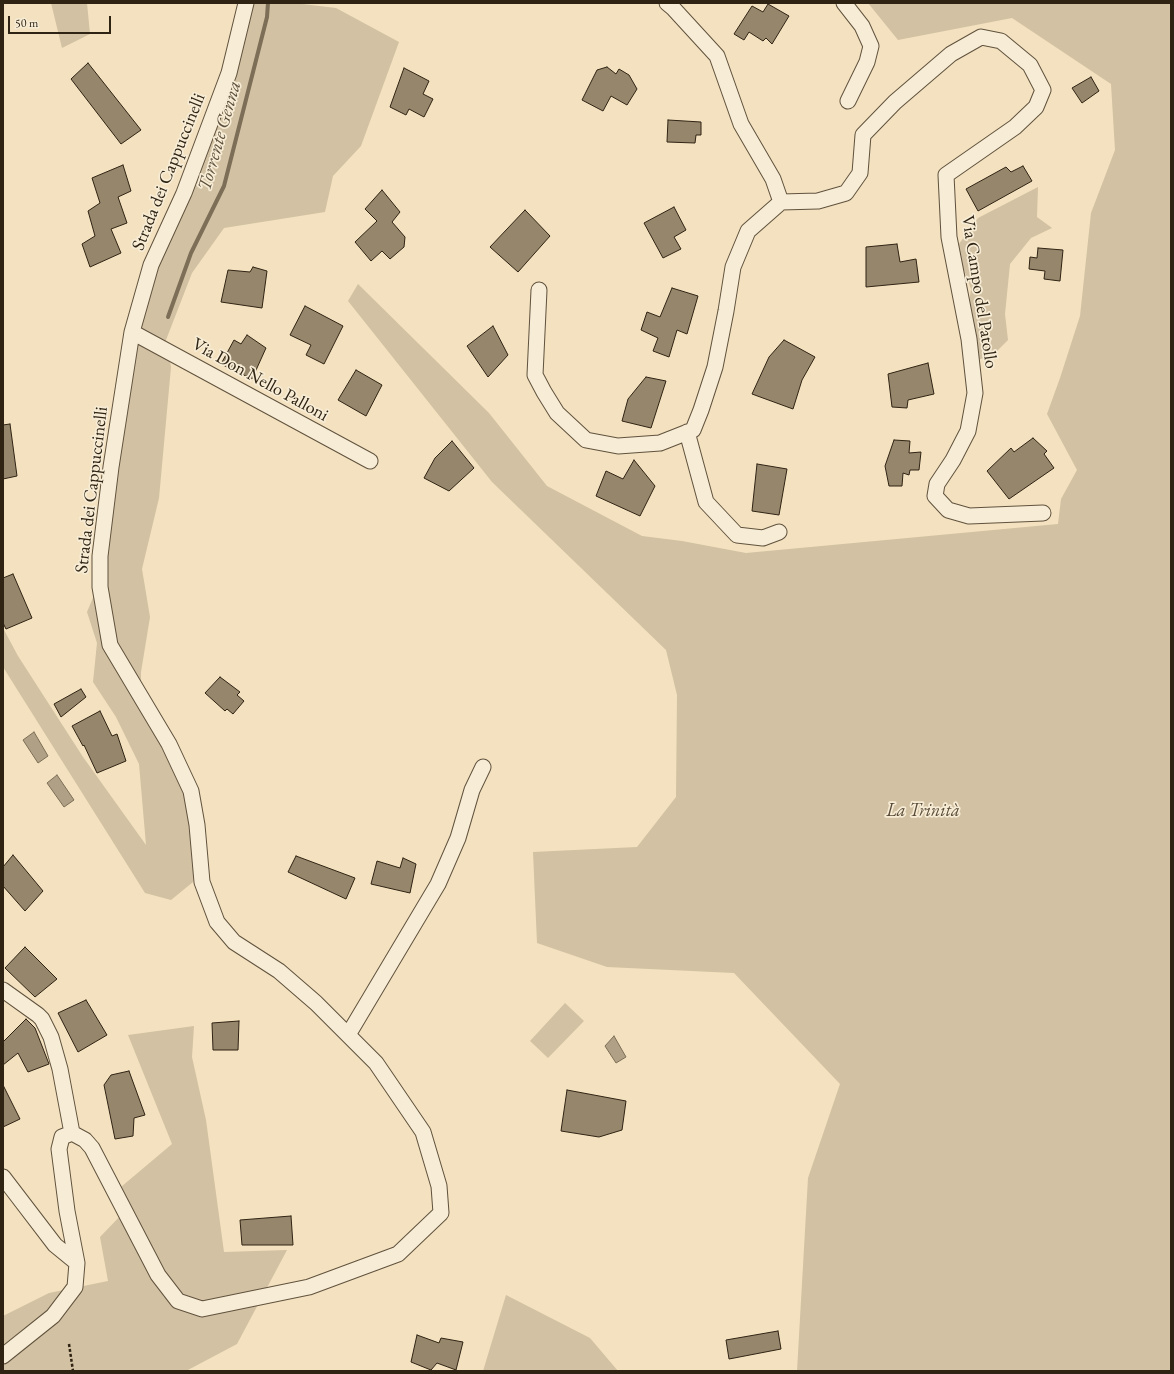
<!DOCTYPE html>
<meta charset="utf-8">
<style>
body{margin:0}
#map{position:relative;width:1174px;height:1374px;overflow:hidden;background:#f3e1bf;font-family:"EB Garamond",serif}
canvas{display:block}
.frame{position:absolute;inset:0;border:4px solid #2f2313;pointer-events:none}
.scale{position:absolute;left:8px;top:16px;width:103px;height:18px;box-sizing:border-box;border:2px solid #2f2313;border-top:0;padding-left:5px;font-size:12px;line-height:14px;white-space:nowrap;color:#2f2313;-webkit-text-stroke:3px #f7ecd5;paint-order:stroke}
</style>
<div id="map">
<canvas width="1174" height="1374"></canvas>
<div class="frame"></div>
<div class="scale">50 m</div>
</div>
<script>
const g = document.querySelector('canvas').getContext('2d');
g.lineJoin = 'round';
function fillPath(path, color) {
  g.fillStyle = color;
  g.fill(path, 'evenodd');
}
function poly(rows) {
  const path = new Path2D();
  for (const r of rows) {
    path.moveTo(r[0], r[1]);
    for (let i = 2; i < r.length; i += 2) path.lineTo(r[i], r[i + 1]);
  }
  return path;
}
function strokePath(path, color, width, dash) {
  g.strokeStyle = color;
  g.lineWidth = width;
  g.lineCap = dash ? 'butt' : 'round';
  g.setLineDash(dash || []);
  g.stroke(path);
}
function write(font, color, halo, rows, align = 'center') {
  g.font = font + ' "EB Garamond",serif';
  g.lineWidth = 3.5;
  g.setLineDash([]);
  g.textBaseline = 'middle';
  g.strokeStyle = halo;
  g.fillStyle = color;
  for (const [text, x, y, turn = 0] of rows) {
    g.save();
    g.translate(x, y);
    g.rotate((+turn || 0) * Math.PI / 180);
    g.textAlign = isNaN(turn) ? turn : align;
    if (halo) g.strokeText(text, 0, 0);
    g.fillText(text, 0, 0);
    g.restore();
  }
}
fillPath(poly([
 [51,3,87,3,90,34,62,48],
 [246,3,294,3,336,8,399,42,361,146,333,176,325,212,224,228,192,273,166,340,171,367,159,498,142,569,150,617,141,672,141,697,169,744,197,825,193,882,171,900,145,893,3,667,3,628,18,656,83,757,146,845,139,764,116,717,93,682,97,643,87,612,100,581,132,332],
 [868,3,1171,3,1171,1371,797,1371,808,1178,840,1084,734,973,607,967,537,943,533,852,637,847,676,797,677,695,666,650,492,482,348,301,358,284,489,413,547,486,642,536,682,541,746,553,1058,524,1061,499,1077,470,1047,414,1060,378,1080,316,1091,213,1115,150,1111,84,1012,18,898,40],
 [1038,187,1037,217,1052,228,1031,238,1010,264,1005,314,1008,340,993,355,971,362,966,324,971,289,956,248,978,218],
 [565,1003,584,1021,548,1058,530,1041],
 [194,1026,192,1057,206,1120,224,1252,287,1250,237,1344,186,1371,3,1371,3,1316,49,1293,108,1281,100,1237,125,1211,115,1192,172,1144,128,1035],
 [506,1295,590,1338,618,1371,483,1371]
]), '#d2c1a2');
const water = poly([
 [34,732,48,756,38,763,23,740,34,732],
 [57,775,74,800,64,807,47,783,57,775],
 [614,1036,626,1057,616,1063,605,1046,614,1036]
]);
fillPath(water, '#b0a085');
strokePath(water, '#7c6e57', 1);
strokePath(poly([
 [168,317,191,253,224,186,267,17,268,3]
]), '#7c6e57', 4);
const building = poly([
 [768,4,789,16,772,44,766,38,763,41,749,32,744,40,734,34,752,6,763,12,768,4],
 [88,63,141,130,121,144,71,79,88,63],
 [607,67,616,74,619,69,629,75,637,89,627,105,611,96,603,111,582,100,597,70,607,67],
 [404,68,429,81,423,94,433,99,424,117,409,109,406,115,390,107,404,68],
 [1091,77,1099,91,1082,103,1072,88,1091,77],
 [668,120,701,122,701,135,696,135,695,143,667,142,668,120],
 [123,165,131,191,118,197,127,223,111,229,121,253,90,267,82,244,95,236,88,211,100,203,92,178,123,165],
 [1023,166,1032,181,978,211,966,189,1006,167,1011,172,1023,166],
 [382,190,400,212,392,222,405,237,404,247,390,259,382,251,371,261,355,242,377,221,365,209,382,190],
 [674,207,686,230,674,237,681,249,663,258,644,223,674,207],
 [525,210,550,236,518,272,490,247,525,210],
 [897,244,900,262,916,259,919,282,866,287,866,247,897,244],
 [1038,248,1063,250,1060,281,1044,279,1045,271,1029,269,1030,257,1037,258,1038,248],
 [253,267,267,271,262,308,221,302,228,270,250,272,253,267],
 [672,288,698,296,687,334,677,330,669,357,653,351,658,338,641,330,647,312,660,317,672,288],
 [305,306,343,326,324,364,306,355,311,345,290,335,305,306],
 [493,326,508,355,488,377,467,346,493,326],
 [247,335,266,348,252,379,221,364,234,340,241,344,247,335],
 [784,340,815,357,802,380,793,409,752,394,769,357,784,340],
 [928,363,934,394,908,400,907,408,892,407,888,374,928,363],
 [356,370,382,385,366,416,338,400,356,370],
 [646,377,666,381,651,428,622,421,628,399,646,377],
 [10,424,17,476,3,479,3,425,10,424],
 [1033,438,1047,451,1044,454,1054,468,1009,499,987,471,1011,448,1014,452,1033,438],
 [894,440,910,441,909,453,921,452,919,470,910,470,909,475,903,473,902,486,889,486,885,466,894,440],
 [452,441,474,468,449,491,424,478,435,458,452,441],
 [634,460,655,486,640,516,596,496,606,471,623,479,634,460],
 [757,464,787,469,779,515,752,511,757,464],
 [13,574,32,618,6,629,3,623,3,578,13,574],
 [220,677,240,692,237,695,244,701,233,714,227,709,225,711,205,693,220,677],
 [81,689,86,697,61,717,54,704,81,689],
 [100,711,112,736,117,734,126,761,97,773,84,745,83,746,72,726,100,711],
 [13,855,43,891,25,911,3,886,3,867,13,855],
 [296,856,355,878,346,899,288,872,296,856],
 [403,858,416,864,410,893,371,884,377,861,400,868,403,858],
 [25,947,57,979,35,997,5,968,25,947],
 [86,1000,107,1035,78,1052,58,1013,86,1000],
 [26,1019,35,1028,49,1064,28,1072,18,1053,3,1065,3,1042,26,1019],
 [239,1021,238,1050,213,1050,212,1023,239,1021],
 [129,1071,145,1115,134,1118,133,1136,115,1139,104,1085,111,1075,129,1071],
 [3,1085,20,1119,3,1127,3,1085],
 [567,1090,626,1101,622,1130,599,1137,561,1131,567,1090],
 [291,1216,293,1245,242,1245,240,1220,291,1216],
 [778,1331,781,1349,729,1359,726,1340,778,1331],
 [417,1335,439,1343,441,1338,463,1342,456,1370,437,1363,431,1370,411,1362,417,1335]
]);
fillPath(building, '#95866c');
strokePath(building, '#2f2313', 1);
const minor = poly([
 [667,3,673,8,717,56,741,124,773,179,781,202,818,201,846,193,860,173,863,135,895,102,951,54,981,37,1001,41,1030,65,1043,90,1036,107,1015,127,946,175,949,237,969,339,975,393,968,431,953,460,937,484,935,496,948,510,969,516,1043,513],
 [844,3,862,26,871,46,867,62,848,101],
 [539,290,535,375,544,392,557,413,586,440,618,446,660,443,693,430,701,410,715,367,726,311,733,267,748,231,781,202],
 [132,332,370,461],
 [687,432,706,502,737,535,763,538,779,532],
 [3,990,38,1015,42,1019,51,1037,60,1069,72,1133],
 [348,1035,438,884,458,838,472,790,483,767],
 [72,1133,85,1140,92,1148,158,1275,178,1301,202,1309,309,1287,398,1254,441,1213,439,1186,423,1132,376,1063,316,1003,279,971,234,942,217,922,202,882,197,825,191,791,169,744,110,645,100,587,100,556,111,467,132,332,151,265,184,193,229,73,246,3],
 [3,1177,55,1245,77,1263],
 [3,1356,53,1316,75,1287,77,1263,67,1211,59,1149,62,1137,72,1133]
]);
strokePath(minor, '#60523e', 17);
strokePath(poly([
 [69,1344,73,1371]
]), '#2f2313', 2.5, [3, 2]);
strokePath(minor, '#f7ecd5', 15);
write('18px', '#2f2313', '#f7ecd5', [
 ["Strada dei Cappuccinelli",169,172,-68],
 ["Via Campo del Patollo",979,292,81],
 ["Via Don Nello Palloni",260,380,29],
 ["Strada dei Cappuccinelli",92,490,-83]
]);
write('italic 18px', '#584a37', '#f7ecd5', [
 ["La Trinità",923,811]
]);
write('italic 19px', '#5c4f3b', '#f7ecd5', [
 ["Torrente Genna",220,136,-74]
]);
</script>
